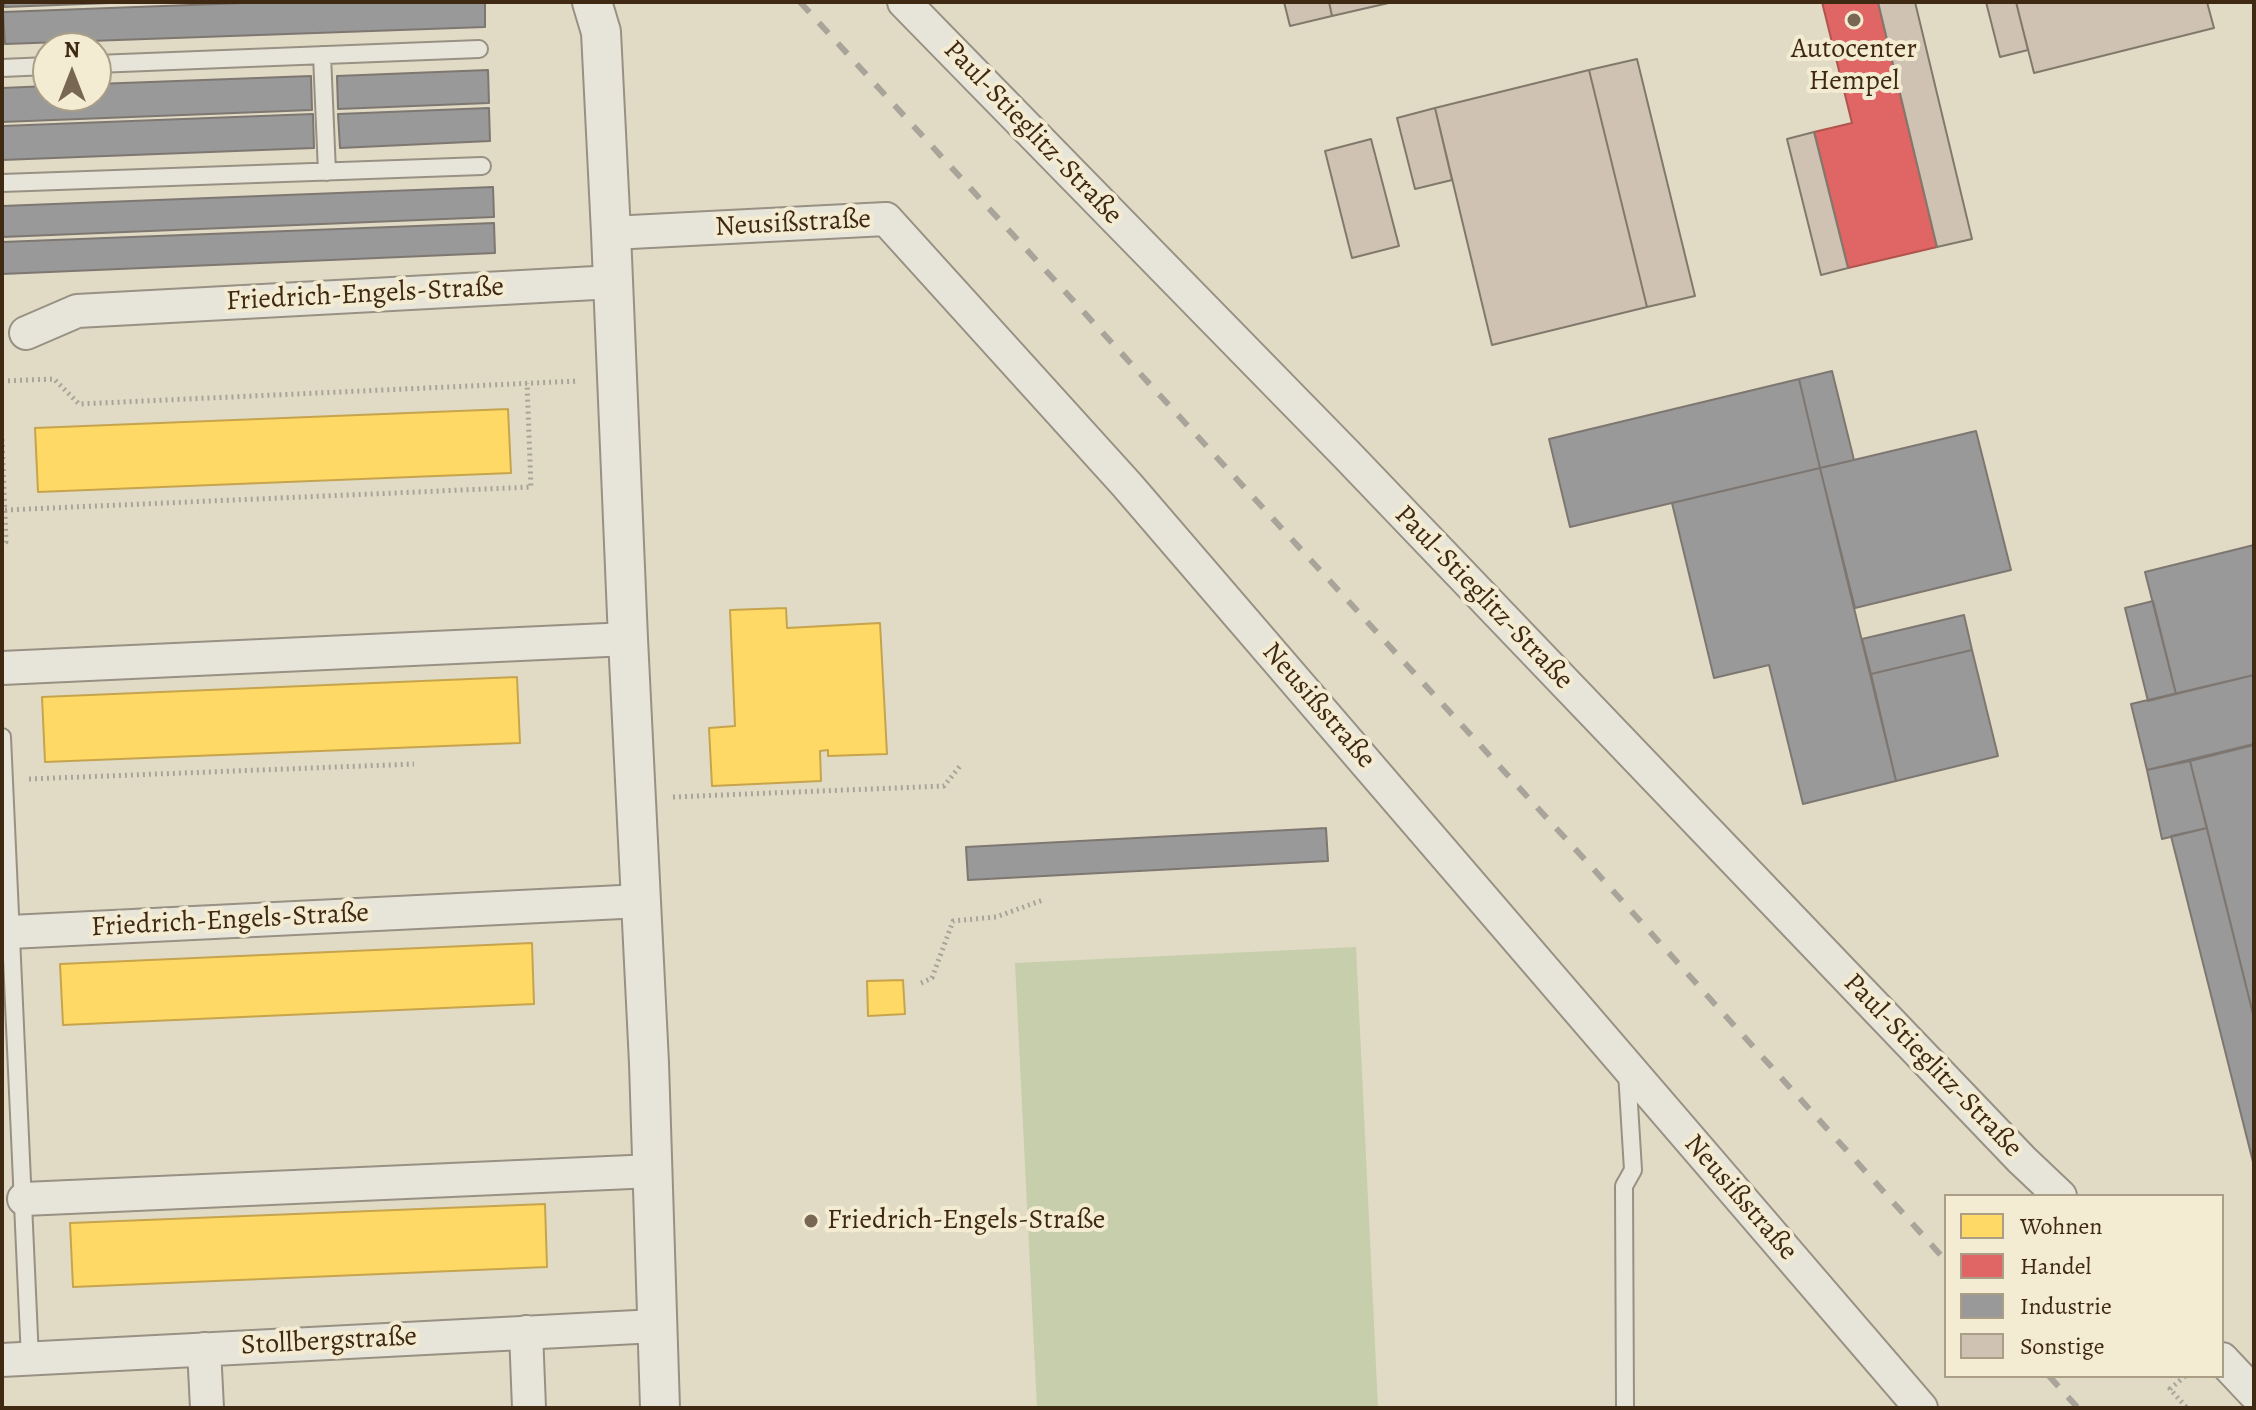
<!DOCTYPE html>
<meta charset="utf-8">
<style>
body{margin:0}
#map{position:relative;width:2256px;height:1410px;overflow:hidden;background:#e1dbc6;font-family:Alegreya,serif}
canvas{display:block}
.frame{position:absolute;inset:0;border:4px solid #402913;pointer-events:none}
.legend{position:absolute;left:1944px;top:1194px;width:280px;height:184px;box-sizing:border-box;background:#f3ecd2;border:2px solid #ab9e86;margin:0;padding:10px 14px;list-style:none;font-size:24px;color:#402913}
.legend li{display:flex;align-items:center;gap:16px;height:40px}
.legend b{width:40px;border:2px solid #ab9e86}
.north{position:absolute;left:32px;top:32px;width:80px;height:80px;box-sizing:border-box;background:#f3ecd2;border:2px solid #ab9e86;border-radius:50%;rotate:0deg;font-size:22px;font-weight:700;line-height:32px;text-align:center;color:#402913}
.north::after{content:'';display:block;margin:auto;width:28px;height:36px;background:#786752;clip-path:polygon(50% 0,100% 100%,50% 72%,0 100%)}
</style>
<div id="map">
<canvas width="2256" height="1410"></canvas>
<div class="frame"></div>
<ul class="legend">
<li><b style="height:22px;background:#ffd966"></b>Wohnen</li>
<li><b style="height:22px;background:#e06666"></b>Handel</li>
<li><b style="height:22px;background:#999"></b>Industrie</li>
<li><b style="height:22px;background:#cfc2b3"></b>Sonstige</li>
</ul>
<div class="north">N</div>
</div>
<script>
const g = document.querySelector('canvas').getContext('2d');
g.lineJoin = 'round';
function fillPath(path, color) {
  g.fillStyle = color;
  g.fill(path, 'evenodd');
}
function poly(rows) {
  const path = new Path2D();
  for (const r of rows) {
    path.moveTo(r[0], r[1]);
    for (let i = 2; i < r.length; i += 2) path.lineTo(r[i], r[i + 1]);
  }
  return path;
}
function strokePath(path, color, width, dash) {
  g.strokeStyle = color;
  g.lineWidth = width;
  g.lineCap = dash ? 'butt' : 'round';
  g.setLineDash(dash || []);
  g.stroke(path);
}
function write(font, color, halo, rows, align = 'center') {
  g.font = font + ' Alegreya,serif';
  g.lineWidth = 8;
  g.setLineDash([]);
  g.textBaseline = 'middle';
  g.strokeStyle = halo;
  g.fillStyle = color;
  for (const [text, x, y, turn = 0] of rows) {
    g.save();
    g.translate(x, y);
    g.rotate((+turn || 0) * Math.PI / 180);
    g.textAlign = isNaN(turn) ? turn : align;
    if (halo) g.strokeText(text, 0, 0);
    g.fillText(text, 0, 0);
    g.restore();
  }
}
fillPath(poly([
 [1356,947,1378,1408,1037,1408,1015,963]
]), '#c7ceab');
const homes = poly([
 [508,409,511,473,38,492,35,428,508,409],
 [786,608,787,628,880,623,887,754,828,756,828,750,820,751,821,781,712,786,709,728,735,726,730,610,786,608],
 [517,677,520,743,45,762,42,697,517,677],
 [532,943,534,1004,63,1025,60,964,532,943],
 [903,980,905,1014,868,1016,867,981,903,980],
 [545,1204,547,1267,73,1287,70,1223,545,1204]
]);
fillPath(homes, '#ffd966');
strokePath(homes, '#c6a44d', 2);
const shops = poly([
 [1822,2,1878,2,1937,247,1848,268,1814,132,1852,123,1822,2]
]);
fillPath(shops, '#e06666');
strokePath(shops, '#b0544d', 2);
const industry = poly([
 [4,2,137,2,4,7,4,2],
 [270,2,485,2,485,27,5,44,3,12,270,2],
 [488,70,489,103,338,109,337,76,488,70],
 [311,76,312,110,2,122,2,88,48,86,48,96,96,96,96,84,311,76],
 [489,108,490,141,340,148,338,114,489,108],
 [313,114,314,148,2,160,2,126,313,114],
 [493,187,494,217,2,237,2,206,493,187],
 [494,223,495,253,2,274,2,242,494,223],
 [1832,371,1854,460,1820,468,1799,379,1832,371],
 [1799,379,1820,468,1570,527,1549,439,1799,379],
 [1976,431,2011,570,1855,608,1820,468,1976,431],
 [1820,468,1896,781,1803,804,1769,665,1714,678,1672,503,1820,468],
 [2254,545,2254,675,2176,694,2145,572,2254,545],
 [2153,601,2176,694,2148,701,2125,608,2153,601],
 [1964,615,1972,650,1871,674,1862,639,1964,615],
 [1972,650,1998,756,1896,781,1871,674,1972,650],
 [2254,675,2254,744,2147,770,2131,704,2254,675],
 [2254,745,2254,1018,2190,761,2254,745],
 [2190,761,2207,828,2162,839,2147,770,2190,761],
 [1326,828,1328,861,968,880,966,847,1326,828],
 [2207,828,2254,1018,2254,1166,2171,836,2207,828]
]);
fillPath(industry, '#999');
strokePath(industry, '#7e7771', 2);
const building = poly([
 [1284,2,1329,2,1332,16,1290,26,1284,2],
 [1329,2,1393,2,1332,16,1329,2],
 [1878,2,1915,2,1972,239,1937,247,1878,2],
 [1986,2,2016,2,2028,50,2000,57,1986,2],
 [2016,2,2207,2,2214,28,2034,73,2016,2],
 [1637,59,1695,296,1647,307,1589,70,1637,59],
 [1589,70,1647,307,1492,345,1435,108,1589,70],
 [1435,108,1452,180,1415,189,1397,118,1435,108],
 [1814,132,1848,268,1821,275,1787,139,1814,132],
 [1371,139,1399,246,1352,258,1325,151,1371,139]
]);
fillPath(building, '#cfc2b3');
strokePath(building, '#80796c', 2);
const service = poly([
 [322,55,327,172],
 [96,64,479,49],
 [2,68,48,66],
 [2,183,482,166],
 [2,737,30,1359],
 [1625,1408,1624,1186,1633,1170,1627,1072]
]);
const minor = poly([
 [904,2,1346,454,2022,1160,2060,1196],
 [611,233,886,219,1127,485,1921,1408],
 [26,333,77,311,614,282],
 [2,668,628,639],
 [10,932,642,901],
 [24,1199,653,1171],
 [526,1332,529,1408],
 [204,1349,207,1408],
 [2222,1359,2254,1393],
 [2,1360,656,1326]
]);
const tertiary = poly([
 [592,2,601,32,611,233,628,639,649,1063,660,1408]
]);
strokePath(service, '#989183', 20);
strokePath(minor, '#989183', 36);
strokePath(tertiary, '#989183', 42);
strokePath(poly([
 [2,381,54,379,79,404,578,381],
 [2,439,6,542,2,546],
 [5,510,531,487,527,383],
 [29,779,414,764],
 [673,797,944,786,960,766],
 [921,983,932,978,953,921,996,917,1043,900],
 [2185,1376,2170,1389,2187,1408]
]), '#a9a49a', 5, [2, 4]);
strokePath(service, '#e7e4da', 16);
strokePath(minor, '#e7e4da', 32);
strokePath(tertiary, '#e7e4da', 38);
strokePath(poly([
 [800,2,1588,863,1946,1261],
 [2049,1376,2078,1408]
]), '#a9a49a', 6, [14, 14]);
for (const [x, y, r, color] of [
 [1854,20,8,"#786752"],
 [811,1221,8,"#786752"]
]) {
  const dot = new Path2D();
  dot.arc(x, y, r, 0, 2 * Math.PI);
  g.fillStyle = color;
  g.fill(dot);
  strokePath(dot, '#f3ecd2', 3);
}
write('28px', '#402913', '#f3ecd2', [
 ["Autocenter",1854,50],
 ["Hempel",1854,82],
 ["Friedrich-Engels-Straße",827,1221,"left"]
]);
write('28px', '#402913', '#f3ecd2', [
 ["Paul-Stieglitz-Straße",1032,133,46],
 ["Neusißstraße",793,224,-3],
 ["Friedrich-Engels-Straße",365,295,-3],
 ["Paul-Stieglitz-Straße",1483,598,46],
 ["Neusißstraße",1318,706,49],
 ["Friedrich-Engels-Straße",230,921,-3],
 ["Paul-Stieglitz-Straße",1932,1066,46],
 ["Neusißstraße",1740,1198,49],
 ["Stollbergstraße",329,1342,-3]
]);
</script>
